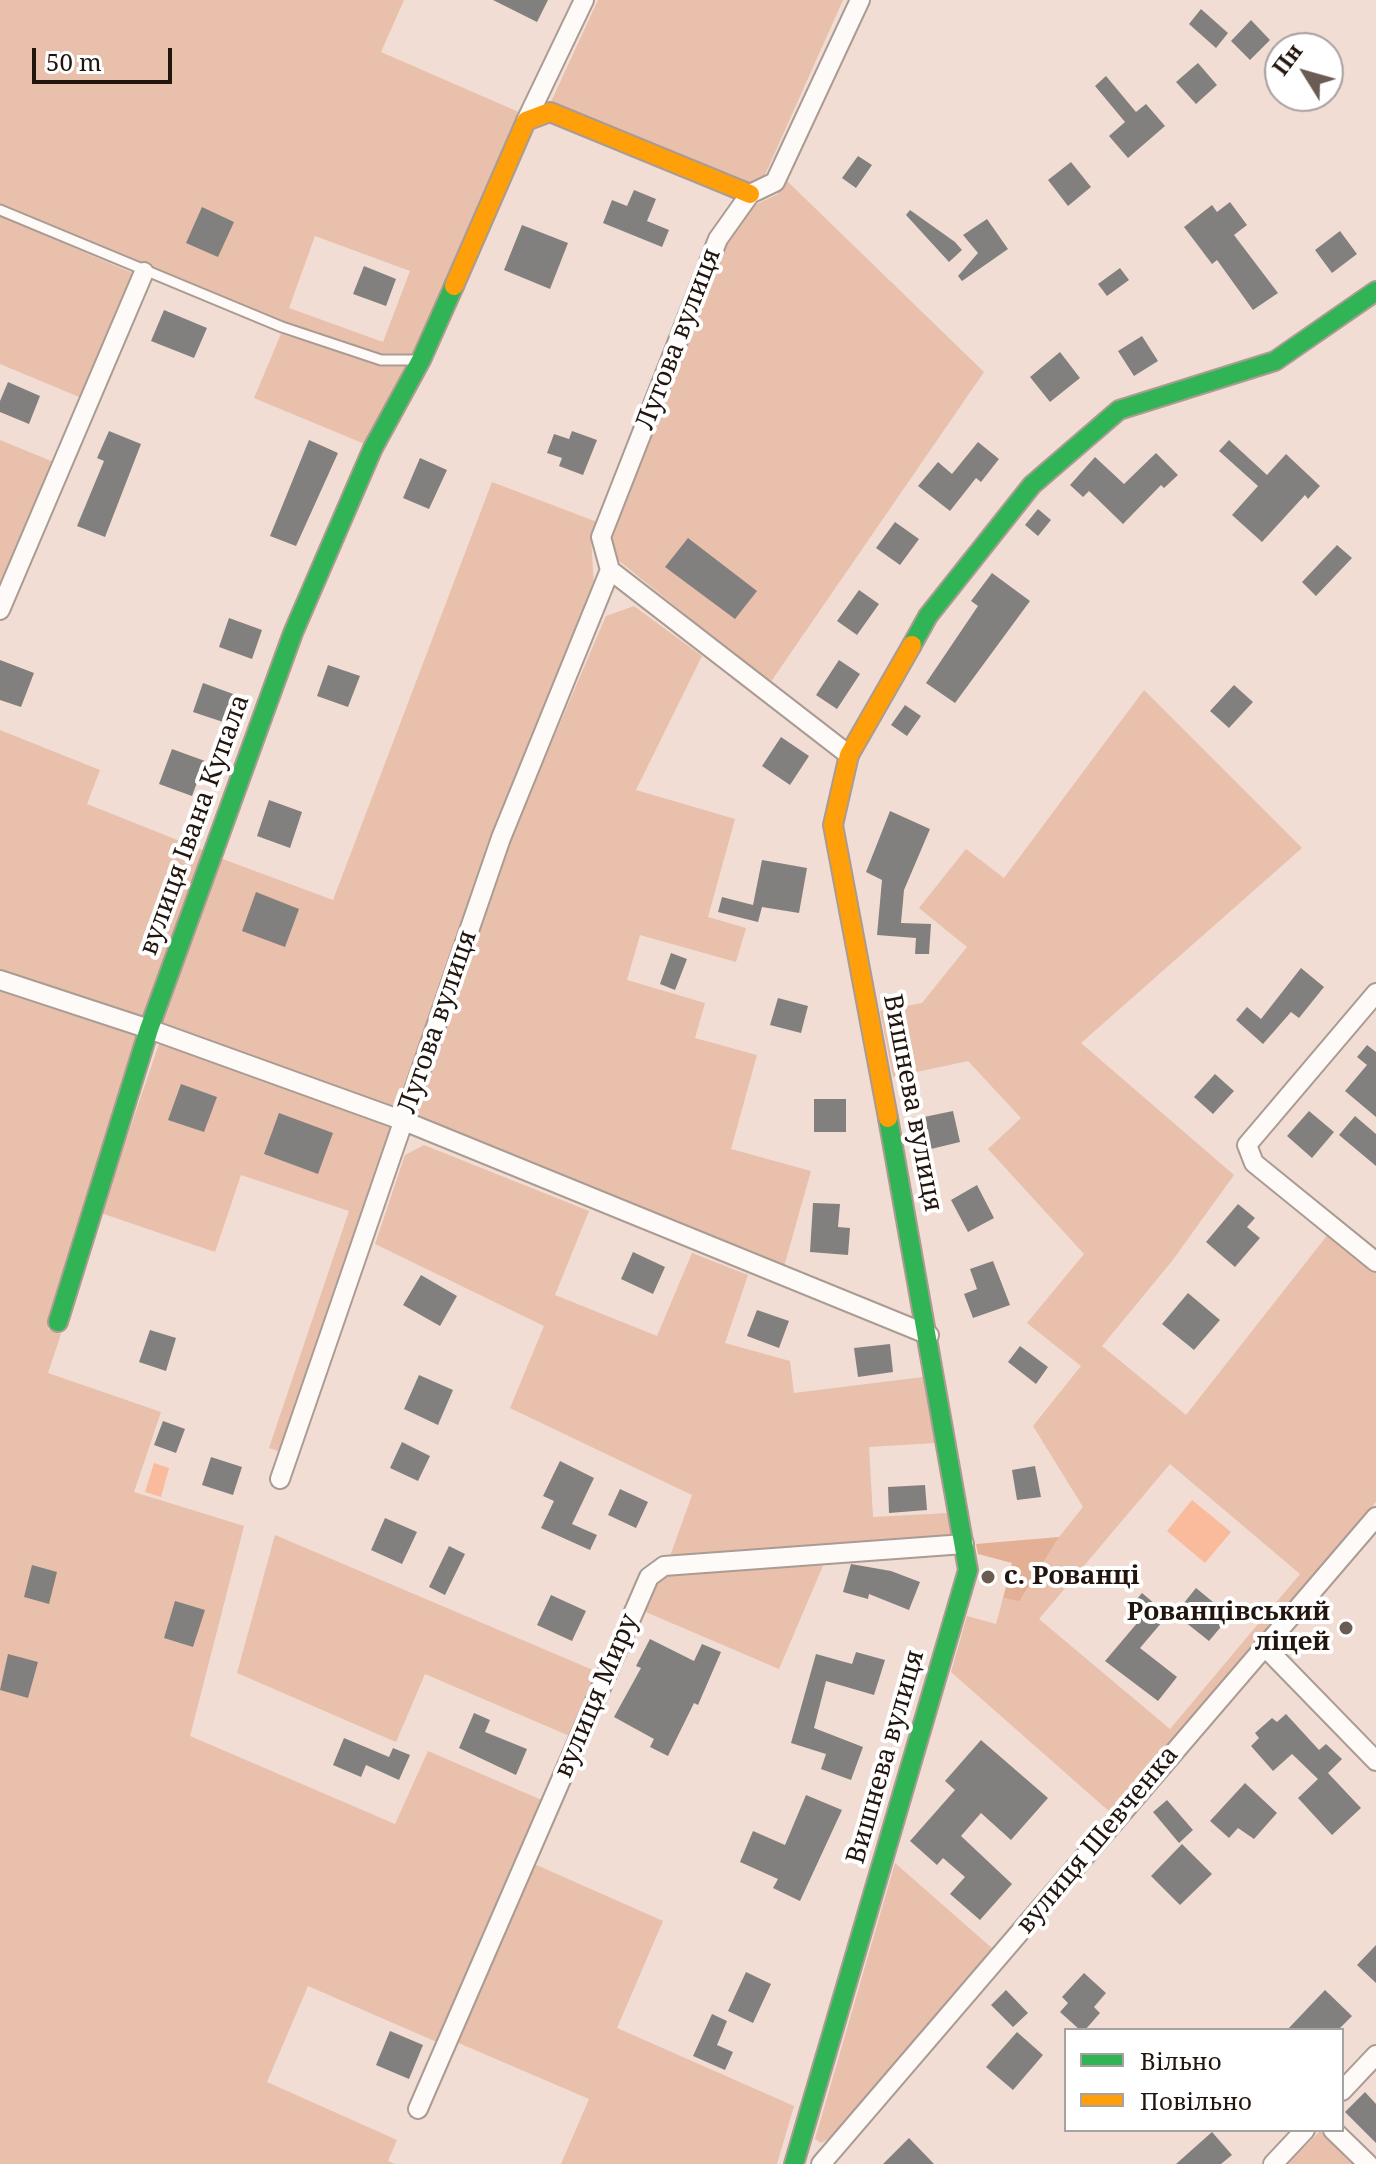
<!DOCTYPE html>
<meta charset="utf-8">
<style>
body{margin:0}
#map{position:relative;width:1376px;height:2164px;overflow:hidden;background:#f1ddd3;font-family:"Noto Serif",serif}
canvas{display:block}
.legend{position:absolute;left:1064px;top:2028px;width:280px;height:104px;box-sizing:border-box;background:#fff;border:2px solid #a7a19f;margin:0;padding:10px 14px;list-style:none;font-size:24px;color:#22150e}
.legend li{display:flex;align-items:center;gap:16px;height:40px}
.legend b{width:40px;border:2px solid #a7a19f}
.north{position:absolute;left:1264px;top:32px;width:80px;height:80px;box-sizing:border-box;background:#fff;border:2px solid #a7a19f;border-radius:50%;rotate:307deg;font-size:22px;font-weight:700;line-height:32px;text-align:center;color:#22150e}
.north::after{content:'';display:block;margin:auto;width:28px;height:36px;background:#6a5b53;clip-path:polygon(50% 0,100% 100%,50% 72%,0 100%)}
.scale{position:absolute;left:32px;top:48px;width:140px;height:36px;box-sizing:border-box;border:4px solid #22150e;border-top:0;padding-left:10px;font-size:24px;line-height:28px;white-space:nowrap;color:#22150e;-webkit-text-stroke:6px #fff;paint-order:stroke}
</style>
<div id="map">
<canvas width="1376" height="2164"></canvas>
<ul class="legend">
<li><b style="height:10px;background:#30b455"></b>Вільно</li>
<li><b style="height:10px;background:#ff9f0a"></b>Повільно</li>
</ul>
<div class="north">Пн</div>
<div class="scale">50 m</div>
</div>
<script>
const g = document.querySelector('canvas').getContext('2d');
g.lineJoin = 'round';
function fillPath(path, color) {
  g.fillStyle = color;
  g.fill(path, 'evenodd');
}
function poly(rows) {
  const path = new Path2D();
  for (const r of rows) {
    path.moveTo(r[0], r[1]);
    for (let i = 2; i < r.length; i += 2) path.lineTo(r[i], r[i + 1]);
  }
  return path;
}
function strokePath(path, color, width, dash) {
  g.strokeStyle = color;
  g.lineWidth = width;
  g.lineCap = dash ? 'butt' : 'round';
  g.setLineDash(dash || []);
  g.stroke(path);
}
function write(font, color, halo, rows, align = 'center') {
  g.font = font + ' "Noto Serif",serif';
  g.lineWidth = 8;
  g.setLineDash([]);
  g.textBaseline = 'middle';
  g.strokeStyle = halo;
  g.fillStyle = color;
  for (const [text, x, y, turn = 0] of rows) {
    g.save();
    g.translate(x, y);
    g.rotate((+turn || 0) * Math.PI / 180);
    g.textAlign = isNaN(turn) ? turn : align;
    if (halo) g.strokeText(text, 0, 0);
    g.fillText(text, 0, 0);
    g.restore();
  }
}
fillPath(poly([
 [0,0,404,0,381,52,521,113,415,354,382,354,284,322,0,204],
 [315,236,410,271,383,342,289,308],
 [598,0,843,0,764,177,748,185,550,104],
 [785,179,984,372,770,683,618,560,609,538,725,243,755,205,778,194],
 [0,216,137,275,84,399,0,364],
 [281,334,380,365,409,366,367,445,254,398],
 [0,440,56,463,0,595],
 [492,482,597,522,591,538,594,586,399,1110,160,1023,220,858,333,900],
 [634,606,702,656,636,790,735,819,708,917,746,928,736,962,640,935,627,980,705,1003,695,1038,757,1055,731,1149,811,1171,783,1270,417,1117,509,842,606,616],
 [1144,690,1302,848,1081,1043,1234,1175,1172,1261,1102,1346,1186,1415,1329,1233,1376,1273,1376,1502,1111,1813,951,1672,967,1616,996,1624,1003,1598,1021,1600,1059,1537,1083,1507,1033,1426,1081,1366,1027,1323,1084,1254,988,1149,1021,1118,968,1061,893,1077,880,1011,922,1003,967,947,919,908,966,849,1004,878],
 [1170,1464,1300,1574,1170,1729,1039,1619],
 [0,730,100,770,87,804,205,851,145,1018,0,970],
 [0,990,140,1036,48,1329,61,1334,48,1373,161,1412,134,1492,244,1526,190,1736,395,1824,428,1751,544,1801,439,2043,308,1986,267,2082,397,2140,388,2161,395,2164,0,2164],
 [159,1044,392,1123,281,1452,269,1448,349,1211,241,1175,215,1252,101,1213],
 [424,1145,589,1211,555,1295,657,1336,692,1253,748,1275,725,1343,790,1361,794,1393,923,1377,935,1443,869,1447,873,1517,948,1513,953,1538,669,1559,692,1495,510,1408,544,1326,375,1244,405,1155],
 [275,1535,600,1673,572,1737,425,1674,396,1742,237,1673],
 [825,1561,779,1669,641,1610,654,1581,666,1573],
 [532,1863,663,1921,617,2028,794,2106,777,2164,561,2164,589,2099,454,2041],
 [895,1863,993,1949,832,2137,821,2143,815,2139],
 [1320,2131,1355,2164,1288,2164]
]), '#e8c0ab');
fillPath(poly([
 [1059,1537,1020,1601,1003,1598,1012,1563,978,1554,976,1544]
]), '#e3b095');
fillPath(poly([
 [154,1463,169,1468,161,1497,145,1492],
 [1192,1500,1231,1532,1205,1563,1167,1531]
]), '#f9bb9b');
fillPath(poly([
 [493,0,548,0,537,22],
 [1201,9,1228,33,1216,48,1189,24],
 [1251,20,1270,40,1250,60,1231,41],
 [1198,63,1217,85,1196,104,1176,82],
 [1106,76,1136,112,1146,104,1165,126,1128,158,1109,136,1125,122,1095,86],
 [858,156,872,165,856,188,842,178],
 [1071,162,1091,187,1068,206,1048,180],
 [634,190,656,199,647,221,669,230,662,247,603,223,612,200,627,206],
 [1230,202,1247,225,1234,235,1278,293,1253,310,1217,260,1212,264,1184,227,1212,205,1217,212],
 [202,207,234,222,218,257,186,243],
 [910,210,955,242,962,250,949,262,906,215],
 [987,219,1008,249,962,281,958,276,978,253,963,235],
 [522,225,568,243,550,289,504,270],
 [1340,231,1357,254,1332,273,1315,250],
 [364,266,396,279,386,306,353,294],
 [1120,268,1129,280,1107,296,1098,284],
 [164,310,207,328,194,358,151,341],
 [1142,336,1158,361,1134,376,1118,351],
 [1060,352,1080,378,1050,402,1030,377],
 [8,382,40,396,29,424,0,412,0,401],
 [109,431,141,444,105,537,77,526,104,461,97,458],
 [572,431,597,440,583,475,559,466,562,458,547,453,554,434,569,439],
 [309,440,338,453,296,546,270,536],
 [1229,440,1267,475,1286,454,1320,486,1308,499,1305,495,1262,542,1232,515,1258,486,1219,451],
 [978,442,999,459,981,482,976,478,950,511,918,486,938,462,952,474],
 [1156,453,1178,475,1164,488,1161,485,1123,524,1089,491,1083,497,1070,485,1095,457,1124,484],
 [420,458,447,470,429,509,403,498],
 [1038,509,1051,520,1038,536,1025,525],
 [895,522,919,539,900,565,876,548],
 [688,538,757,591,735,619,665,567],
 [1337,545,1352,558,1316,596,1302,582],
 [992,573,1030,601,955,703,926,683,978,606,971,601],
 [859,590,879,604,857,635,837,621],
 [229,618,262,630,252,659,219,647],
 [0,660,34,673,21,707,0,700],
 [839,660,860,674,837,709,816,695],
 [328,665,360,676,348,707,317,696],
 [203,683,236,695,226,723,193,712],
 [1234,685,1253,702,1229,728,1210,711],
 [905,705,921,716,907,736,891,725],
 [781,737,809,756,790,785,762,766],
 [172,749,205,761,192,796,159,784],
 [269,800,302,812,290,848,257,836],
 [890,811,930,829,904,890,901,923,931,924,929,954,915,954,916,938,877,935,882,880,866,872],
 [762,860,807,868,799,913,762,907,758,922,718,912,722,897,753,905],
 [256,892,299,909,285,947,242,931],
 [671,953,687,959,675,990,660,984],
 [1301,968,1324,987,1299,1018,1291,1012,1263,1044,1236,1020,1247,1007,1261,1019],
 [778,998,808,1006,801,1033,770,1025],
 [1367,1045,1376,1052,1376,1117,1345,1091,1367,1065,1357,1057],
 [1215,1074,1234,1091,1213,1114,1194,1097],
 [181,1084,217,1097,204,1132,168,1120],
 [814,1099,846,1099,846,1132,814,1132],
 [953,1111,960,1142,931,1149,924,1117],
 [1309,1111,1334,1132,1312,1158,1287,1136],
 [279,1113,333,1133,318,1174,264,1154],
 [1355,1116,1376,1134,1376,1166,1339,1135],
 [977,1185,994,1218,968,1232,951,1200],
 [813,1203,840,1204,838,1227,850,1228,848,1255,810,1252],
 [1238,1204,1255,1218,1247,1227,1260,1238,1235,1267,1206,1242],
 [633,1252,665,1267,653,1294,621,1279],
 [993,1261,1010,1305,973,1318,964,1294,977,1289,970,1269],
 [421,1275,457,1296,440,1326,403,1305],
 [1188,1293,1220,1320,1194,1350,1162,1324],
 [757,1310,789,1321,779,1348,747,1336],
 [150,1330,176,1338,166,1371,139,1362],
 [890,1344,893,1372,858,1377,854,1348],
 [1020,1346,1048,1367,1036,1384,1008,1362],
 [419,1375,453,1390,438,1425,404,1409],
 [163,1421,185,1429,176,1453,154,1445],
 [402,1442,430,1456,418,1481,390,1468],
 [211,1457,242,1467,233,1495,202,1485],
 [560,1461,594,1478,572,1524,597,1535,590,1550,541,1528,554,1501,543,1496],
 [1035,1466,1041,1497,1017,1500,1012,1470],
 [925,1485,927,1510,889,1513,888,1487],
 [620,1489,648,1502,636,1528,608,1515],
 [385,1518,417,1532,402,1564,371,1550],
 [449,1546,465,1554,445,1595,429,1587],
 [851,1564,891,1571,920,1582,909,1610,869,1594,868,1599,843,1592],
 [32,1565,57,1572,49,1604,24,1597],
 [1196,1588,1230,1616,1209,1641,1175,1614],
 [1142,1593,1168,1615,1140,1648,1177,1677,1158,1701,1105,1661,1144,1615,1132,1605],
 [551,1595,586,1611,572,1641,537,1625],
 [175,1601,205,1610,193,1647,164,1638],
 [650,1639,694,1661,702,1644,721,1652,698,1705,694,1703,668,1756,650,1747,654,1739,614,1717,641,1668,636,1666],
 [856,1652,885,1660,874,1695,826,1681,814,1728,863,1747,851,1780,821,1769,826,1754,791,1743,816,1654,852,1664],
 [8,1654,38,1662,28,1698,0,1690],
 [474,1713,490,1720,485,1732,527,1749,516,1775,459,1748],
 [1286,1714,1319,1750,1326,1744,1342,1759,1328,1773,1361,1808,1332,1835,1298,1798,1318,1779,1292,1754,1273,1771,1251,1746,1259,1738,1255,1733,1272,1718,1277,1722],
 [344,1738,389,1757,393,1748,410,1755,399,1780,366,1765,361,1777,333,1765],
 [981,1740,1048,1798,1011,1840,981,1813,961,1836,1012,1884,980,1920,950,1894,965,1877,943,1858,937,1865,910,1841,955,1790,945,1781],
 [1245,1783,1277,1813,1254,1839,1238,1828,1229,1838,1210,1821],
 [806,1795,842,1810,800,1901,773,1888,778,1879,740,1862,753,1831,785,1845],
 [1167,1800,1193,1830,1179,1843,1153,1812],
 [1182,1844,1212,1874,1180,1905,1151,1876],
 [1376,1945,1376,1983,1357,1965],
 [746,1972,771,1984,753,2023,728,2011],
 [1084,1973,1106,1993,1094,2007,1100,2013,1085,2030,1080,2030,1060,2012,1068,2003,1062,1997],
 [1006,1990,1028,2013,1013,2027,991,2005],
 [1325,1990,1352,2016,1338,2030,1287,2030],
 [712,2014,727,2021,717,2045,733,2052,725,2070,693,2056],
 [390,2031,423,2045,409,2079,376,2065],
 [1017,2032,1043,2055,1013,2090,986,2067],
 [1365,2092,1376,2104,1376,2143,1345,2112],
 [1212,2132,1232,2155,1221,2164,1176,2164],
 [909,2138,934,2164,883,2164]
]), '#82807e');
const lane = poly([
 [0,210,282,327,381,360,418,360]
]);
const street = poly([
 [526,121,584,0],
 [0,610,144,272],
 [849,755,610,570,601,537,718,239,750,194,775,182,860,0],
 [0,980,149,1029,404,1121,929,1335],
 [1376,993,1247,1145,1254,1163,1376,1262],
 [280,1479,501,838,610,570],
 [1264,1646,1376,1761],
 [1342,2091,1376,2055],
 [418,2109,649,1577,664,1566,964,1544],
 [1333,2130,1368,2164],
 [821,2164,1376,1517],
 [1273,2164,1305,2130]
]);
const fast = poly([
 [912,645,928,616,1032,485,1119,410,1275,361,1376,291],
 [58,1322,149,1029,293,633,373,448,421,360,454,286],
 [794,2164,968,1570,888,1118]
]);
const slow = poly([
 [454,286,526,121,550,112,750,194],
 [888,1118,833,825,849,755,912,645]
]);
strokePath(lane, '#aa9b93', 13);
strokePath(street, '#aa9b93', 22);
strokePath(fast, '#aa9b93', 22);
strokePath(slow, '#aa9b93', 22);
strokePath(lane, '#fdfaf8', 9);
strokePath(street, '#fdfaf8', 18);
strokePath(fast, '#30b455', 18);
strokePath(slow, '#ff9f0a', 18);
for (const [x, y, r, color] of [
 [988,1577,8,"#6a5b53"],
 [1346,1628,8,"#6a5b53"]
]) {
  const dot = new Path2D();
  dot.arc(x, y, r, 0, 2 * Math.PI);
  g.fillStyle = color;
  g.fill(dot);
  strokePath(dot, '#fff', 3);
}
write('26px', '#22150e', '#fff', [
 ["Лугова вулиця",679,339,-69],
 ["вулиця Івана Купала",195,825,-70],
 ["Лугова вулиця",438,1022,-71],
 ["Вишнева вулиця",912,1103,79],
 ["вулиця Миру",597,1696,-67],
 ["Вишнева вулиця",886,1757,-74],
 ["вулиця Шевченка",1098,1840,-50]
]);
write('bold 26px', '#22150e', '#fff', [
 ["с. Рованці",1004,1577],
 ["Рованцівський",1330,1613,"right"],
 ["ліцей",1330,1643,"right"]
], 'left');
</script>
